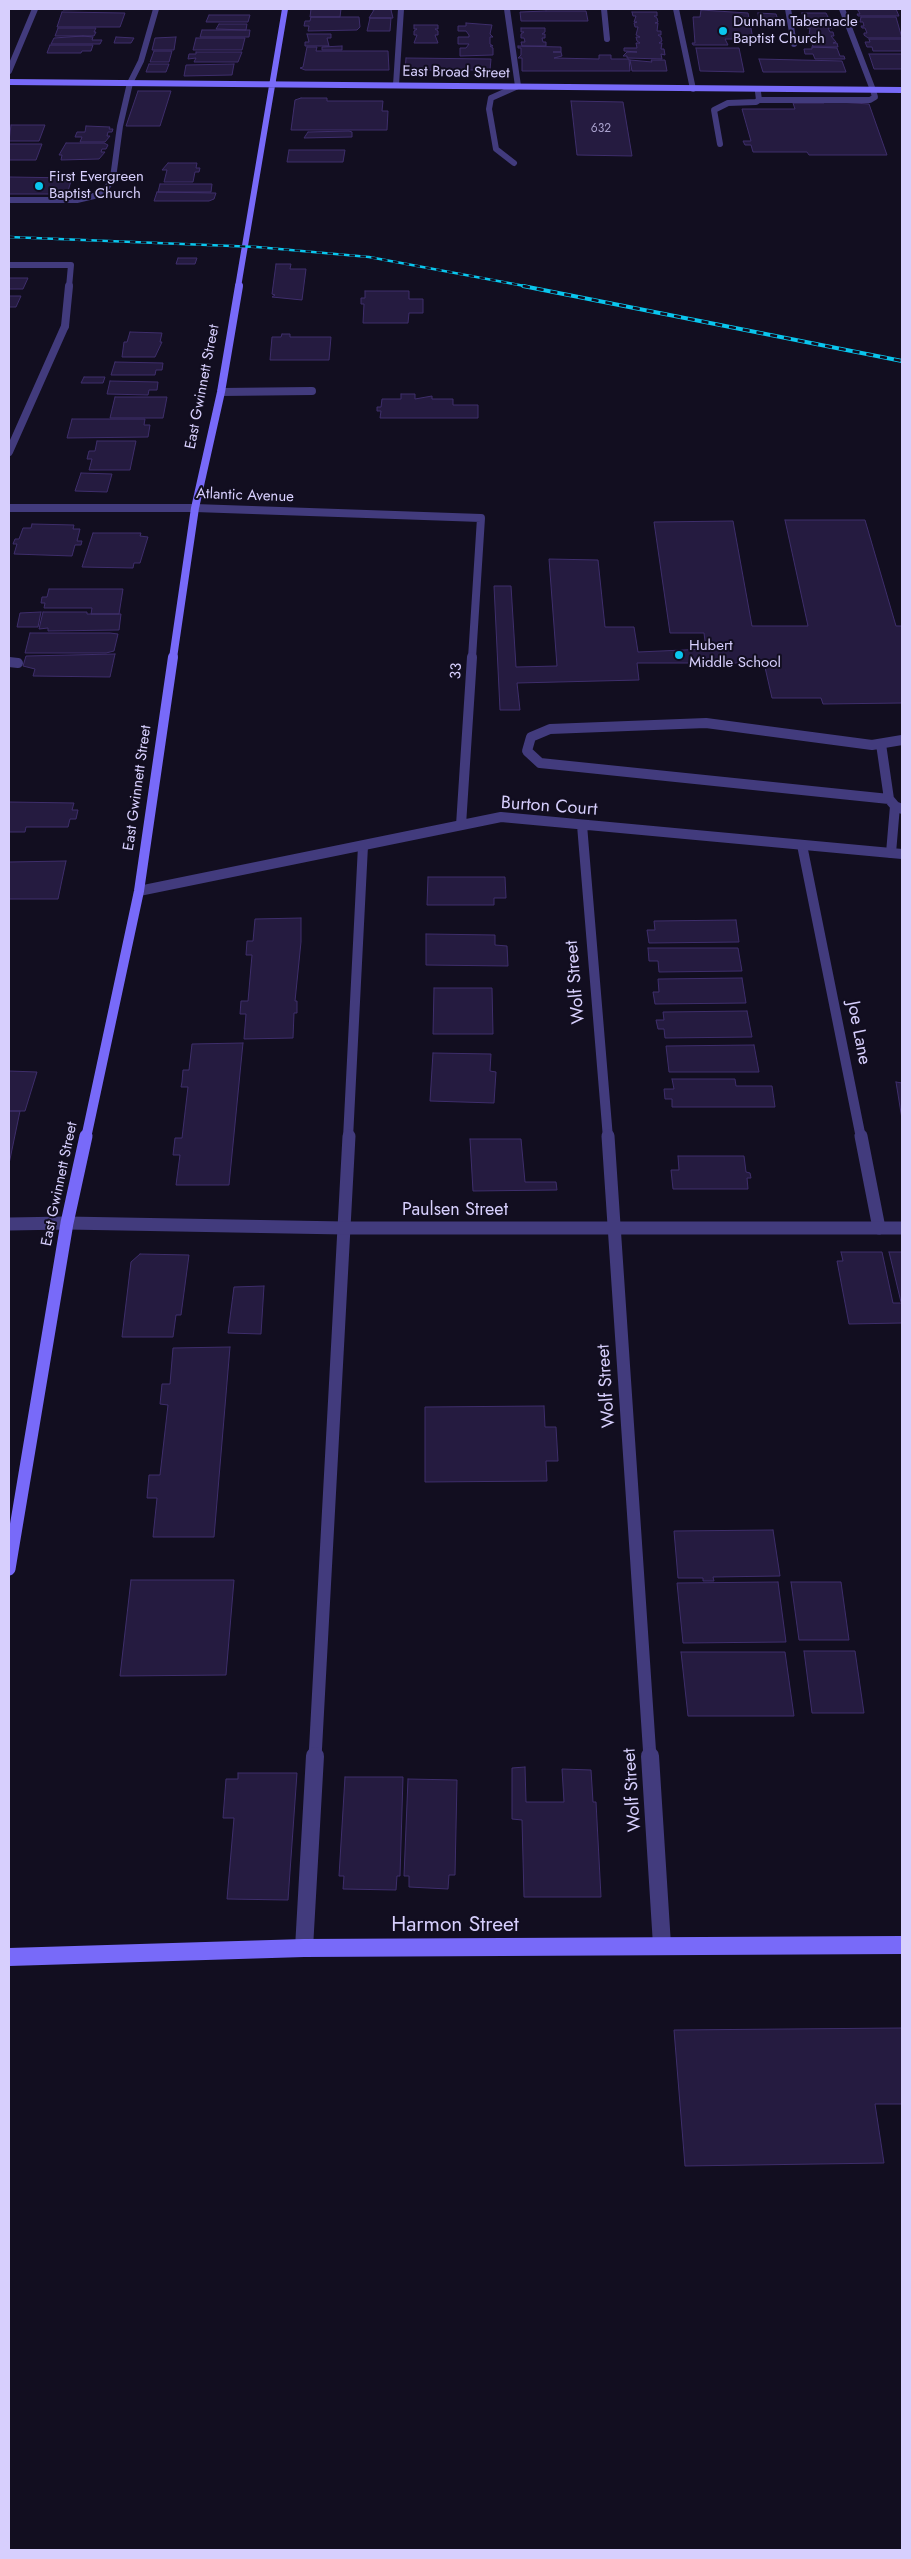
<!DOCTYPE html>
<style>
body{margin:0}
#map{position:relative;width:911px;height:2559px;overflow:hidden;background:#120e20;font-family:Jost,sans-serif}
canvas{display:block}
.frame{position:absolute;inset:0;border:10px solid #d7cffd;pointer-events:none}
</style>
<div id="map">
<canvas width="911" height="2559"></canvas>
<div class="frame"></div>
</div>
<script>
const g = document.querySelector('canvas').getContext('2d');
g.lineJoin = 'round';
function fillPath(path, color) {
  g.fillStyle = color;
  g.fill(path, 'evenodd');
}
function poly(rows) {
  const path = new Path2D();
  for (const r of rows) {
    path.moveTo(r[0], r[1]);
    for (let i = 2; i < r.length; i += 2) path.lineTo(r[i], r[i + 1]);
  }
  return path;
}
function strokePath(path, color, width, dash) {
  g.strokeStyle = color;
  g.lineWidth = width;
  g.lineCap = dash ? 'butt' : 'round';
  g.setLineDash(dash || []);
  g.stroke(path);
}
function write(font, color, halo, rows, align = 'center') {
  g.font = font + ' Jost,sans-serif';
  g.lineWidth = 4;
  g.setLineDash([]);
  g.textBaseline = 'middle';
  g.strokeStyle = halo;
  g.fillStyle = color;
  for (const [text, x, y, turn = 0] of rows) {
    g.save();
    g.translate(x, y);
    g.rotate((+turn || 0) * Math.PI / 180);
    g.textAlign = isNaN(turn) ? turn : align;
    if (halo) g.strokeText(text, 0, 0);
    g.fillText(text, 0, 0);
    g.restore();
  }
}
const building = poly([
 [64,9,112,9,63,10,64,9],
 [311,9,341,9,340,17,310,17,311,9],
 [369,9,394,9,391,10,393,18,369,18,374,10,369,9],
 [855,9,896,9,899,16,858,16,857,14,860,14,858,10,855,9],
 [701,10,748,13,753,39,725,39,728,45,693,45,692,43,695,43,693,17,700,17,701,10],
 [546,11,586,11,588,21,521,21,520,12,546,11],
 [62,12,125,13,120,27,57,27,62,12],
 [632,12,657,12,657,16,654,16,657,18,658,22,655,23,658,23,657,31,661,31,661,35,658,35,661,37,662,41,659,43,662,43,661,49,664,49,665,55,661,54,662,59,627,58,627,56,623,56,627,52,637,52,624,51,624,48,637,48,636,43,640,43,637,41,636,37,640,37,636,35,638,27,635,27,634,23,637,22,634,22,636,16,633,16,632,12],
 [758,13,776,14,778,20,759,21,758,13],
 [802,13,826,13,828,17,825,18,828,18,830,22,827,22,830,25,832,28,828,28,830,32,833,32,834,36,831,36,836,42,833,43,837,43,838,47,813,47,812,43,815,43,810,37,813,37,813,35,809,35,810,28,807,28,806,24,809,24,804,18,807,17,803,17,802,13],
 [209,15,250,15,248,22,206,22,209,15],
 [311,17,359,17,360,27,357,30,308,31,309,26,304,26,305,21,310,21,311,17],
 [861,17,896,17,902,38,868,38,864,35,864,33,867,33,865,28,862,28,861,26,864,26,863,22,860,22,861,17],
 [370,18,391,18,390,31,367,31,370,18],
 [466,23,492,25,490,34,493,37,490,37,490,44,493,46,490,46,493,48,493,55,460,56,460,48,466,48,469,44,458,44,458,37,469,37,469,35,466,31,458,31,458,26,466,26,466,23],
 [219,24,247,24,246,30,216,29,219,24],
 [414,25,438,25,438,29,435,29,438,31,438,35,435,35,438,43,414,43,417,35,414,35,414,31,417,29,414,29,414,25],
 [58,28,96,28,94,32,96,32,94,36,55,36,58,28],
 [521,28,545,28,545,32,542,34,545,34,545,38,542,38,543,42,546,42,546,46,522,46,521,42,525,42,524,38,521,38,521,34,524,32,521,32,521,28],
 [202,30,250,30,249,37,200,37,202,30],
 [307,34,331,34,331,38,327,38,329,46,305,46,305,42,309,42,307,34],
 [83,36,93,37,92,40,102,40,100,44,51,44,54,38,83,36],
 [116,37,134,38,131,43,114,43,116,37],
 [176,37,174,50,152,50,155,38,176,37],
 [196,38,245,38,242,50,193,50,196,38],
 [869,39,902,39,902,51,873,51,872,47,867,47,865,42,870,42,869,39],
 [50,45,93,45,91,51,82,51,81,53,47,53,50,45],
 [342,46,342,50,322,50,322,47,342,46],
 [518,46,561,47,561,52,553,52,561,52,562,56,554,58,599,59,599,55,611,55,611,59,629,59,630,71,522,71,522,58,518,58,521,55,521,48,518,48,518,46],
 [307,47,317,47,316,51,388,51,389,70,305,70,300,68,303,67,307,47],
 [812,47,837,48,840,56,844,56,845,59,815,59,813,54,805,54,804,49,812,49,812,47],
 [696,48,739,48,744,72,700,71,696,48],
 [154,51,172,51,169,62,150,62,154,51],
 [196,52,242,52,238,62,194,62,196,58,188,59,189,54,196,54,196,52],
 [869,54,902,54,902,69,874,69,869,54],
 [406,58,491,59,490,70,405,70,406,58],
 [759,59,842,61,846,72,763,72,759,59],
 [630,60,652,62,651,60,665,60,667,71,632,71,630,60],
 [149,64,169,64,166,72,146,72,149,64],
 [234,64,232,75,184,76,186,65,234,64],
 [138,91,171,91,160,126,126,126,138,91],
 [301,98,327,98,327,101,383,101,382,111,388,111,387,130,291,130,295,100,301,98],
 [571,101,623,102,632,156,577,155,571,101],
 [824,101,869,104,887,155,809,155,807,152,753,152,751,145,745,145,743,141,751,141,742,109,795,109,793,103,824,103,824,101],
 [11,125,45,125,39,141,9,141,11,125],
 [86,126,110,127,109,129,113,129,112,132,108,132,107,136,110,136,105,142,80,142,82,137,75,137,77,132,85,132,86,126],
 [308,132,349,131,352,132,352,137,304,138,308,132],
 [66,143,104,143,108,145,106,149,102,149,101,152,105,152,99,159,61,160,62,155,59,155,66,143],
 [9,144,42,144,36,160,9,160,9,144],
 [289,150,345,150,343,162,287,162,289,150],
 [168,163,197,163,196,168,200,168,199,172,195,172,193,182,164,182,167,170,162,170,168,163],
 [9,177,72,178,67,194,9,194,9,177],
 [160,184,212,184,211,192,158,192,160,184],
 [157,192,216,193,214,199,209,201,154,201,157,192],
 [178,258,197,258,195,264,176,264,178,258],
 [276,264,291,264,290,269,306,269,302,300,272,297,275,295,272,294,276,264],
 [9,278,28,278,23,289,9,289,9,278],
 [365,291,409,291,409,299,423,299,423,313,409,313,408,323,363,323,364,304,361,304,361,298,365,298,365,291],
 [9,296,21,296,16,307,9,307,9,296],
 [130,332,162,333,160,342,162,342,155,357,122,357,124,342,127,342,130,332],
 [282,334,290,334,290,337,331,337,329,360,270,360,272,337,281,337,282,334],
 [115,362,163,363,162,370,156,370,155,375,111,375,115,362],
 [84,377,105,377,103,383,81,383,84,377],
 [110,381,158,382,157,390,149,390,148,395,107,394,110,381],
 [401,394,415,394,415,399,432,396,432,399,453,399,453,405,478,405,478,418,380,418,381,411,377,411,377,407,381,407,382,399,401,399,401,394],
 [115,397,167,397,163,418,110,418,115,397],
 [72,419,145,419,144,425,150,425,148,437,67,438,72,419],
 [97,441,136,441,130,470,89,470,92,459,87,459,89,451,95,451,97,441],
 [81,473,112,474,107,492,75,491,81,473],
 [785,520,865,520,896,626,902,626,902,703,823,704,821,698,772,698,764,663,637,663,639,680,517,683,520,710,500,710,494,586,511,586,516,667,557,666,549,559,598,560,605,627,634,627,638,652,706,649,704,633,670,633,654,522,733,521,752,626,808,626,785,520],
 [32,524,74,525,73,529,80,529,77,541,82,541,81,545,75,545,72,556,14,554,17,544,13,544,15,539,19,539,23,528,31,528,32,524],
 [93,533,141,533,140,536,148,537,140,563,134,563,133,568,82,567,93,533],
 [49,589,123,589,119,614,91,614,92,608,44,608,45,603,41,603,42,597,47,597,49,589],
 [41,612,38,627,17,627,20,613,41,612],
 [43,612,87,612,87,614,121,614,119,630,48,631,48,628,39,629,43,612],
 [30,633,110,633,118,634,114,651,106,653,25,653,30,633],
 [115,654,110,677,33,676,35,669,23,666,26,656,115,654],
 [9,802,74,803,72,810,78,810,76,819,70,819,68,827,26,827,25,832,9,832,9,802],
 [66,861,58,899,9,899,9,862,66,861],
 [428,877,505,877,506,898,494,898,494,905,427,905,428,877],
 [301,918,301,942,295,1001,297,1001,297,1013,294,1013,293,1038,244,1039,246,1014,240,1014,241,1001,248,1001,252,955,246,955,247,941,253,941,255,919,301,918],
 [736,920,739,942,649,943,647,930,655,930,654,921,736,920],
 [426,934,495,935,495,945,507,946,508,966,426,965,426,934],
 [648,948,738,948,742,971,659,972,658,961,649,961,648,948],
 [742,978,746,1003,655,1004,653,992,659,992,658,979,742,978],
 [434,988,492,988,493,1034,433,1034,434,988],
 [747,1011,752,1037,665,1038,664,1029,658,1029,656,1020,664,1020,663,1012,747,1011],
 [243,1043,229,1185,176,1185,180,1155,173,1155,175,1138,182,1138,188,1087,181,1087,182,1082,183,1070,189,1070,192,1044,243,1043],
 [754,1045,759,1072,669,1072,666,1046,754,1045],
 [433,1053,491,1054,490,1071,496,1072,494,1103,430,1101,433,1053],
 [9,1071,37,1072,25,1111,9,1111,9,1071],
 [672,1079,735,1079,736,1086,772,1086,775,1107,672,1107,672,1099,665,1099,664,1089,674,1089,672,1079],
 [896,1082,902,1083,902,1119,896,1082],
 [9,1111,20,1111,9,1164,9,1111],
 [470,1139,521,1139,525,1182,556,1182,557,1190,473,1191,470,1139],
 [678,1156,744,1156,746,1172,750,1173,751,1178,747,1178,748,1189,673,1189,671,1170,679,1170,678,1156],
 [841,1252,882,1252,893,1303,902,1303,902,1323,849,1324,837,1261,843,1261,841,1252],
 [889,1252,902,1252,902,1302,901,1302,889,1252],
 [140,1254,189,1255,181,1315,176,1315,173,1337,122,1337,131,1262,140,1254],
 [264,1286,261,1334,228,1333,234,1287,264,1286],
 [230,1347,214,1537,153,1537,157,1498,147,1498,149,1475,160,1475,168,1405,160,1404,162,1384,170,1384,173,1348,230,1347],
 [544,1406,545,1427,556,1427,558,1461,546,1461,547,1481,425,1482,425,1407,544,1406],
 [773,1530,780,1576,713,1577,714,1581,703,1581,703,1578,678,1578,674,1531,773,1530],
 [131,1580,234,1580,226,1675,120,1676,131,1580],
 [778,1582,786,1642,683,1643,677,1583,778,1582],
 [791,1582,841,1582,849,1640,799,1640,791,1582],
 [804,1651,855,1651,864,1713,812,1713,804,1651],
 [681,1652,785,1652,794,1716,688,1716,681,1652],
 [525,1767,526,1802,564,1802,562,1769,591,1770,593,1802,596,1802,601,1897,524,1897,522,1820,512,1819,512,1768,525,1767],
 [238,1773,297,1773,288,1900,227,1899,234,1818,223,1818,226,1779,238,1779,238,1773],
 [345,1777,403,1777,400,1876,397,1876,396,1890,343,1889,344,1876,339,1876,345,1777],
 [408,1779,457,1780,455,1875,449,1875,448,1889,409,1887,409,1876,404,1876,408,1779],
 [902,2028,902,2104,875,2104,884,2163,685,2166,674,2030,902,2028]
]);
fillPath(building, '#251b40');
strokePath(building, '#3e2e6b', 1);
strokePath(poly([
 [604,9,607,39],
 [788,9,794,44],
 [396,85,401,9],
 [759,100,870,100,875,97,873,90],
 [720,144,714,110,728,103,756,102,759,100,758,92],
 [9,200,77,200,94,196,106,189,113,178,120,126,130,83,141,61,156,9]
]), '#423b7d', 6);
strokePath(poly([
 [221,392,312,391],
 [9,452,65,326]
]), '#423b7d', 8);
strokePath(poly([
 [9,662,18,663],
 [902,740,872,745,706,723,550,729,531,737,527,751,540,763,889,799,895,806,902,809],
 [881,744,889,799],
 [802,845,861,1138],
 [891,853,895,806],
 [348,1138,363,846]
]), '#423b7d', 10);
strokePath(poly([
 [861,1136,879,1228],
 [315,1758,349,1136]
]), '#423b7d', 13);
strokePath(poly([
 [304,1948,315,1756]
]), '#423b7d', 18);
strokePath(poly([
 [507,9,518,86,491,98,489,109,496,149,514,163],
 [676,9,693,89],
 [842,9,873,90],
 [9,71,35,9],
 [9,265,71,265,69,287]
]), '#423b7d', 6);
strokePath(poly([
 [65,326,69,286],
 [9,508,195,508,481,518,472,658]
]), '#423b7d', 8);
strokePath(poly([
 [461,825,472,657],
 [582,825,608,1138],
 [139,891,501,817,902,854]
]), '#423b7d', 10);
strokePath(poly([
 [608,1136,650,1758],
 [67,1223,344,1228,902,1228]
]), '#423b7d', 13);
strokePath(poly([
 [650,1756,662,1945]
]), '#423b7d', 18);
strokePath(poly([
 [9,1224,67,1223]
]), '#423b7d', 13);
strokePath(poly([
 [9,82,902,90],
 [238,287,285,9]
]), '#786af9', 6);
strokePath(poly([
 [173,658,195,508,221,392,239,286]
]), '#786af9', 8);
strokePath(poly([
 [86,1138,139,891,173,657]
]), '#786af9', 10);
strokePath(poly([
 [9,1569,67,1223,86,1136]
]), '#786af9', 13);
strokePath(poly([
 [9,1957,304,1948,902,1945]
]), '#786af9', 18);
const railFar1 = poly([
 [9,237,257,247,369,257,530,287]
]);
const rail = poly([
 [523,286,902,361]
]);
strokePath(railFar1, '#0ac6ee', 2.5);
strokePath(rail, '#0ac6ee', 4);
strokePath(railFar1, '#120e20', 2, [5.5]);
strokePath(rail, '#120e20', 2.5, [7]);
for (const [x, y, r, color] of [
 [723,31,5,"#0ac6ee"],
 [39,186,5,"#0ac6ee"],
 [679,655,5,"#0ac6ee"]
]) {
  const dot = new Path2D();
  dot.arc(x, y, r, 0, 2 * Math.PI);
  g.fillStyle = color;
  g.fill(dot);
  strokePath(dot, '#120e20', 2);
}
write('12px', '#aaa2ce', null, [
 ["632",601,129]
]);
write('15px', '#d7cffd', '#120e20', [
 ["Dunham Tabernacle",733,22],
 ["Baptist Church",733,39],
 ["First Evergreen",49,177],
 ["Baptist Church",49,194],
 ["Hubert",689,646],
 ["Middle School",689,663]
], 'left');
write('15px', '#d7cffd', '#120e20', [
 ["East Broad Street",456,73,1],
 ["East Gwinnett Street",203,387,-79],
 ["Atlantic Avenue",245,496,2],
 ["33",457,671,-86],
 ["East Gwinnett Street",138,788,-82],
 ["East Gwinnett Street",60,1184,-78]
]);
write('18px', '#d7cffd', '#120e20', [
 ["Burton Court",549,807,4],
 ["Wolf Street",576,982,-95],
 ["Joe Lane",858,1033,79],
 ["Paulsen Street",455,1211],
 ["Wolf Street",607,1386,-94],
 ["Wolf Street",633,1790,-94]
]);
write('21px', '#d7cffd', '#120e20', [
 ["Harmon Street",455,1926]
]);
</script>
